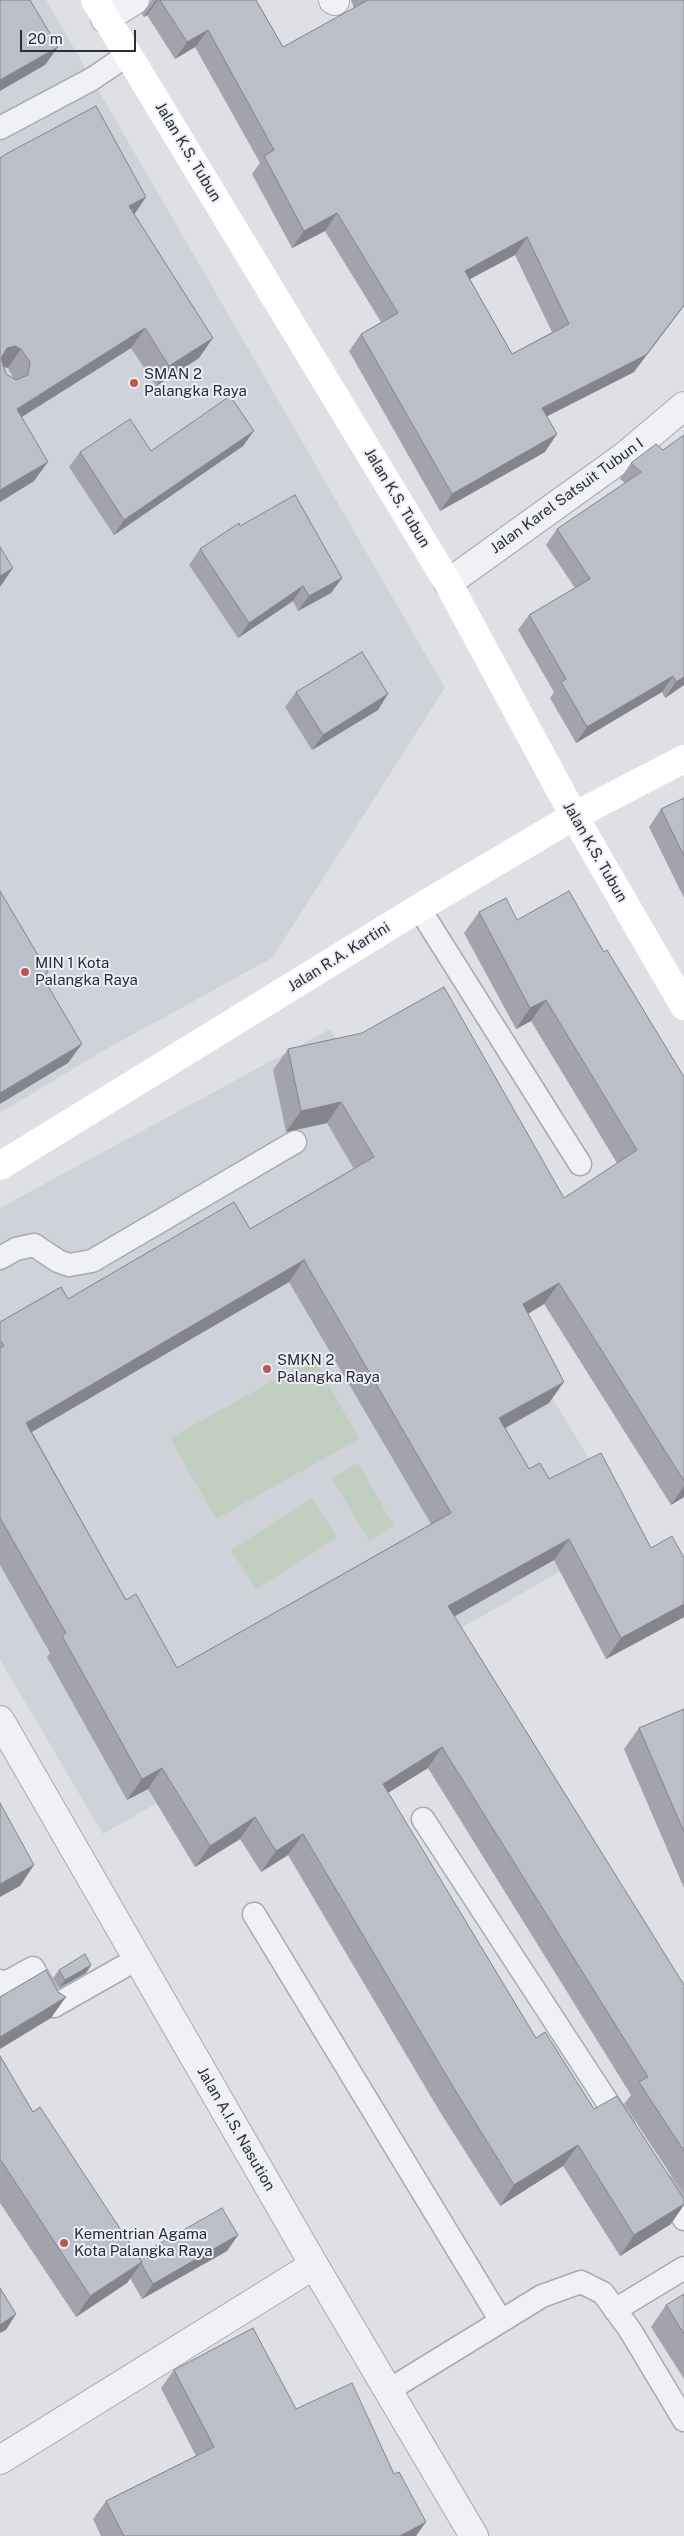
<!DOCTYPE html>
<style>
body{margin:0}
#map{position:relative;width:684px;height:2536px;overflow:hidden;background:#dee0e6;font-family:"Public Sans",sans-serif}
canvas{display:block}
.scale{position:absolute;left:20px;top:30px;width:116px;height:22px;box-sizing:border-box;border:2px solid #292c3b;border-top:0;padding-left:6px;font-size:15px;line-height:18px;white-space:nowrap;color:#292c3b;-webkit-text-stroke:4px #edeff4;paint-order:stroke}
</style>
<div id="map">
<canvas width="684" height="2536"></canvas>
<div class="scale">20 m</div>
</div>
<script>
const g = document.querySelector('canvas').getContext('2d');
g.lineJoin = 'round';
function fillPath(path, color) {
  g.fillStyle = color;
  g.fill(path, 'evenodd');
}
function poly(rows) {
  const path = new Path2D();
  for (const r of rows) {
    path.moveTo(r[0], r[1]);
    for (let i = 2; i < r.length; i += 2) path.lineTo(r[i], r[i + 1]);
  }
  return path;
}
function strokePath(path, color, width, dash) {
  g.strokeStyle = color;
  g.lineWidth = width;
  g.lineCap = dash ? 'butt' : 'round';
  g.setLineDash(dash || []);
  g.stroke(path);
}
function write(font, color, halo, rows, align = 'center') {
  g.font = font + ' "Public Sans",sans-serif';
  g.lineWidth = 4;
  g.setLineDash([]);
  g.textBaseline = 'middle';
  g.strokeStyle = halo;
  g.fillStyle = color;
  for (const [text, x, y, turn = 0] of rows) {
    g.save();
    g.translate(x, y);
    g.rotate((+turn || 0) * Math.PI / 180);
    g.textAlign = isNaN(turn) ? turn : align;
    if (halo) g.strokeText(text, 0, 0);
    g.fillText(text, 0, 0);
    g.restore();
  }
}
fillPath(poly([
 [0,0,46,0,445,688,272,958,99,1053,0,1113],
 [330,1029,632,1530,103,1834,0,1660,0,1208]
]), '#d0d2da');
fillPath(poly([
 [314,1358,359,1439,216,1519,170,1438],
 [358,1463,394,1526,369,1541,332,1478],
 [312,1498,337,1538,256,1589,231,1550]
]), '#c1cfc0');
const lane = poly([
 [0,128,92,79,129,54],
 [419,908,580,1164],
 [0,1258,16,1249,34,1245,58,1261,69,1265,92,1261,295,1142],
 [423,1819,623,2126],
 [254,1914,501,2321],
 [0,1981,2,1985,33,1968,54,2006,137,1959],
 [663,2186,684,2219],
 [615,2310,684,2268],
 [389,2390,542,2296,581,2282,603,2293,630,2330,684,2420]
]);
const street = poly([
 [333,0,335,1],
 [105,19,135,0],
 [448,583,626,455,684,406],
 [0,1720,314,2265,474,2536],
 [0,2460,314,2265]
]);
strokePath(lane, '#a8aab3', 25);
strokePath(street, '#a8aab3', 30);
strokePath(lane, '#f0f1f5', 22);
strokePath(street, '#f0f1f5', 28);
strokePath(poly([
 [95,0,448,583,574,816,684,1006],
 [0,1166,419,908,574,816,684,759]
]), '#fff', 28);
fillPath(poly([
 [151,0,256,0,283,47,354,8,351,0,684,0,634,372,547,416,545,452,440,511,349,351,361,334,381,322,325,231,292,248,252,174,260,163,195,47,175,59,147,15,144,17,142,14,150,3],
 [515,255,552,332,512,354,470,279],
 [0,158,146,197,134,214,199,358,156,386,131,348,22,417,34,481,0,502],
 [4,367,8,368,14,379,6,374],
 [684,435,684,685,665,698,662,692,576,743,550,698,554,692,518,630,529,615,575,588,546,545,557,529,625,483,620,479,631,463,663,450],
 [243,446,114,535,69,467,80,452,151,451],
 [240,526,342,578,331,593,298,611,293,601,238,638,189,565,200,549],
 [296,692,378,710,312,750,285,707],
 [684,798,684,898,649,827,661,809],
 [479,912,517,920,604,952,684,1077,684,1497,671,1505,544,1304,528,1314,549,1403,505,1428,529,1469,549,1479,651,1548,684,1558,684,1617,606,1659,554,1560,454,1616,684,1985,684,2195,624,2104,631,2095,428,1768,388,1793,536,2038,594,2109,671,2224,620,2256,563,2166,500,2206,440,2112,288,1855,261,1872,240,1839,195,1867,148,1789,127,1800,47,1657,50,1653,0,1565,0,1322,68,1299,250,1229,354,1169,327,1123,286,1132,273,1070,288,1049,564,1198,617,1163,531,1021,516,1029,464,933],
 [289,1282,431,1524,177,1668,126,1600,32,1432],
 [684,1709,684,1888,624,1749,639,1728],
 [91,1965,86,1973,59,1988,53,1978,59,1970],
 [0,2056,33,2112,138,2256,238,2235,227,2251,142,2299,130,2278,127,2283,76,2317,0,2203],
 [684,2294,684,2379,651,2327,666,2305],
 [174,2370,296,2409,416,2536,101,2536,93,2519,106,2501,196,2456,161,2388]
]), '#a2a3ac');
fillPath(poly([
 [156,0,158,0,147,15,144,17],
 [208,30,195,47,175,59,187,42],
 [58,47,45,65,0,91,0,80],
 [146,197,133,216,129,206],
 [337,213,325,231,292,248,304,231],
 [527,237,515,255,453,288,465,271],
 [684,305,684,306,634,372,530,425,542,408],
 [145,328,131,348,4,428,17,409],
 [213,338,199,358,156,386,169,366],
 [15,346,21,349,8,368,1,366,0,359,7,348],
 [254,431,243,446,114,535,124,520],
 [557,434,545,452,440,511,452,494],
 [48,462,34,481,0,502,0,490],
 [13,568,0,587,0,576],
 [342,578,331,593,298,611,309,596],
 [303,586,293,601,238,638,249,623],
 [673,676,662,692,576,743,587,727],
 [684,677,684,685,665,698,676,682],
 [388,694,378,710,312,750,323,735],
 [48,972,34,992,42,976],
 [546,1000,531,1021,516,1029,530,1008],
 [82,1044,68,1063,0,1104,0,1093],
 [341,1102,327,1123,286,1132,301,1111],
 [304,1260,289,1282,11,1444,26,1423],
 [559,1283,544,1304,508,1325,523,1304],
 [564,1382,549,1403,484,1440,499,1418],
 [684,1486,684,1497,671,1505],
 [569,1539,554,1560,434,1628,448,1606],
 [684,1604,684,1617,606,1659,621,1638],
 [442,1747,428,1768,368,1805,383,1784],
 [162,1768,148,1789,127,1800,142,1779],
 [255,1817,240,1839,195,1867,210,1846],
 [303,1834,288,1855,261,1872,276,1851],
 [34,1865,20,1886,0,1897,0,1884],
 [91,1965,86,1973,59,1988,65,1980],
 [66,1997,51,2018,0,2049,0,2037],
 [578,2145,563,2166,500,2206,514,2185],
 [684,2204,684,2205,671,2224,620,2256,634,2235],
 [238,2235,227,2251,142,2299,153,2284],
 [142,2262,127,2283,76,2317,90,2296],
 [16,2314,6,2330,0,2333,0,2325],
 [426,2522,416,2536,400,2536]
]), '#84858c');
const building = poly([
 [0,0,30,0,58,47,0,80,0,0],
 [160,0,256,0,283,47,368,0,684,0,684,305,646,355,542,408,557,434,452,494,361,334,398,313,337,213,304,231,264,156,274,150,208,30,187,42,160,0],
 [527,237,569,324,512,354,465,271,527,237],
 [96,106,146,197,129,206,213,338,169,366,145,328,17,409,48,462,0,490,0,158,6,154,96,106],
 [15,346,21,349,30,362,28,375,16,380,6,374,1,358,7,348,15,346],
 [230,396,254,431,124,520,80,452,130,419,151,451,230,396],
 [684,435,684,677,676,682,673,676,587,727,561,682,566,679,529,615,590,579,557,529,641,472,631,463,656,444,663,450,684,435],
 [295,495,342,578,309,596,303,586,249,623,200,549,239,523,240,526,295,495],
 [0,547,13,568,0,576,0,547],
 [362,652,388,694,323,735,296,692,362,652],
 [684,798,684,856,661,809,684,798],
 [0,891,48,972,42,976,82,1044,0,1093,0,891],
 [569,891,604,952,607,950,684,1077,684,1481,559,1283,523,1304,564,1382,499,1418,529,1469,540,1463,549,1479,601,1453,651,1548,672,1536,684,1558,684,1604,621,1638,569,1539,448,1606,684,1985,684,2151,639,2082,648,2077,442,1747,383,1784,536,2038,545,2032,594,2109,617,2096,684,2199,684,2204,634,2235,578,2145,514,2185,455,2090,303,1834,276,1851,255,1817,210,1846,162,1768,142,1779,62,1636,66,1633,0,1518,0,1348,4,1346,0,1340,0,1322,61,1287,68,1299,234,1202,250,1229,374,1157,341,1102,301,1111,288,1049,362,1033,444,987,564,1198,637,1150,546,1000,530,1008,479,912,506,898,517,920,569,891],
 [304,1260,451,1513,177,1668,136,1594,126,1600,26,1423,304,1260],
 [684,1709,684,1832,639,1728,684,1709],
 [0,1803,34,1865,0,1884,0,1803],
 [85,1954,91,1965,65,1980,59,1970,85,1954],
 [46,1970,58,1992,66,1997,0,2037,0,1997,46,1970],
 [0,2056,33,2112,40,2107,142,2262,90,2296,0,2159,0,2056],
 [222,2208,238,2235,153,2284,141,2263,142,2262,138,2256,222,2208],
 [0,2288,16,2314,0,2325,0,2288],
 [684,2294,684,2334,666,2305,684,2294],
 [253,2328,296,2409,352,2383,394,2474,399,2472,426,2522,400,2536,124,2536,106,2501,214,2447,174,2370,253,2328]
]);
fillPath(building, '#bcbec8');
strokePath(building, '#84858c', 1);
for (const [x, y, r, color] of [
 [134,383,5,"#be5650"],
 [25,972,5,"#be5650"],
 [267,1369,5,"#be5650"],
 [64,2243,5,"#be5650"]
]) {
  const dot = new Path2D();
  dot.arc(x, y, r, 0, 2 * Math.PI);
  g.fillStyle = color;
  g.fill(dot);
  strokePath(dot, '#edeff4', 2);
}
write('15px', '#292c3b', '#edeff4', [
 ["Jalan K.S. Tubun",188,152,59],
 ["Jalan Karel Satsuit Tubun I",567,496,-36],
 ["Jalan K.S. Tubun",397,498,59],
 ["Jalan K.S. Tubun",595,852,60],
 ["Jalan R.A. Kartini",339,957,-32],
 ["Jalan A.I.S. Nasution",236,2129,60]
]);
write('15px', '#292c3b', '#edeff4', [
 ["SMAN 2",144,374],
 ["Palangka Raya",144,391],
 ["MIN 1 Kota",35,963],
 ["Palangka Raya",35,980],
 ["SMKN 2",277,1360],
 ["Palangka Raya",277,1377],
 ["Kementrian Agama",74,2234],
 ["Kota Palangka Raya",74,2251]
], 'left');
</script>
